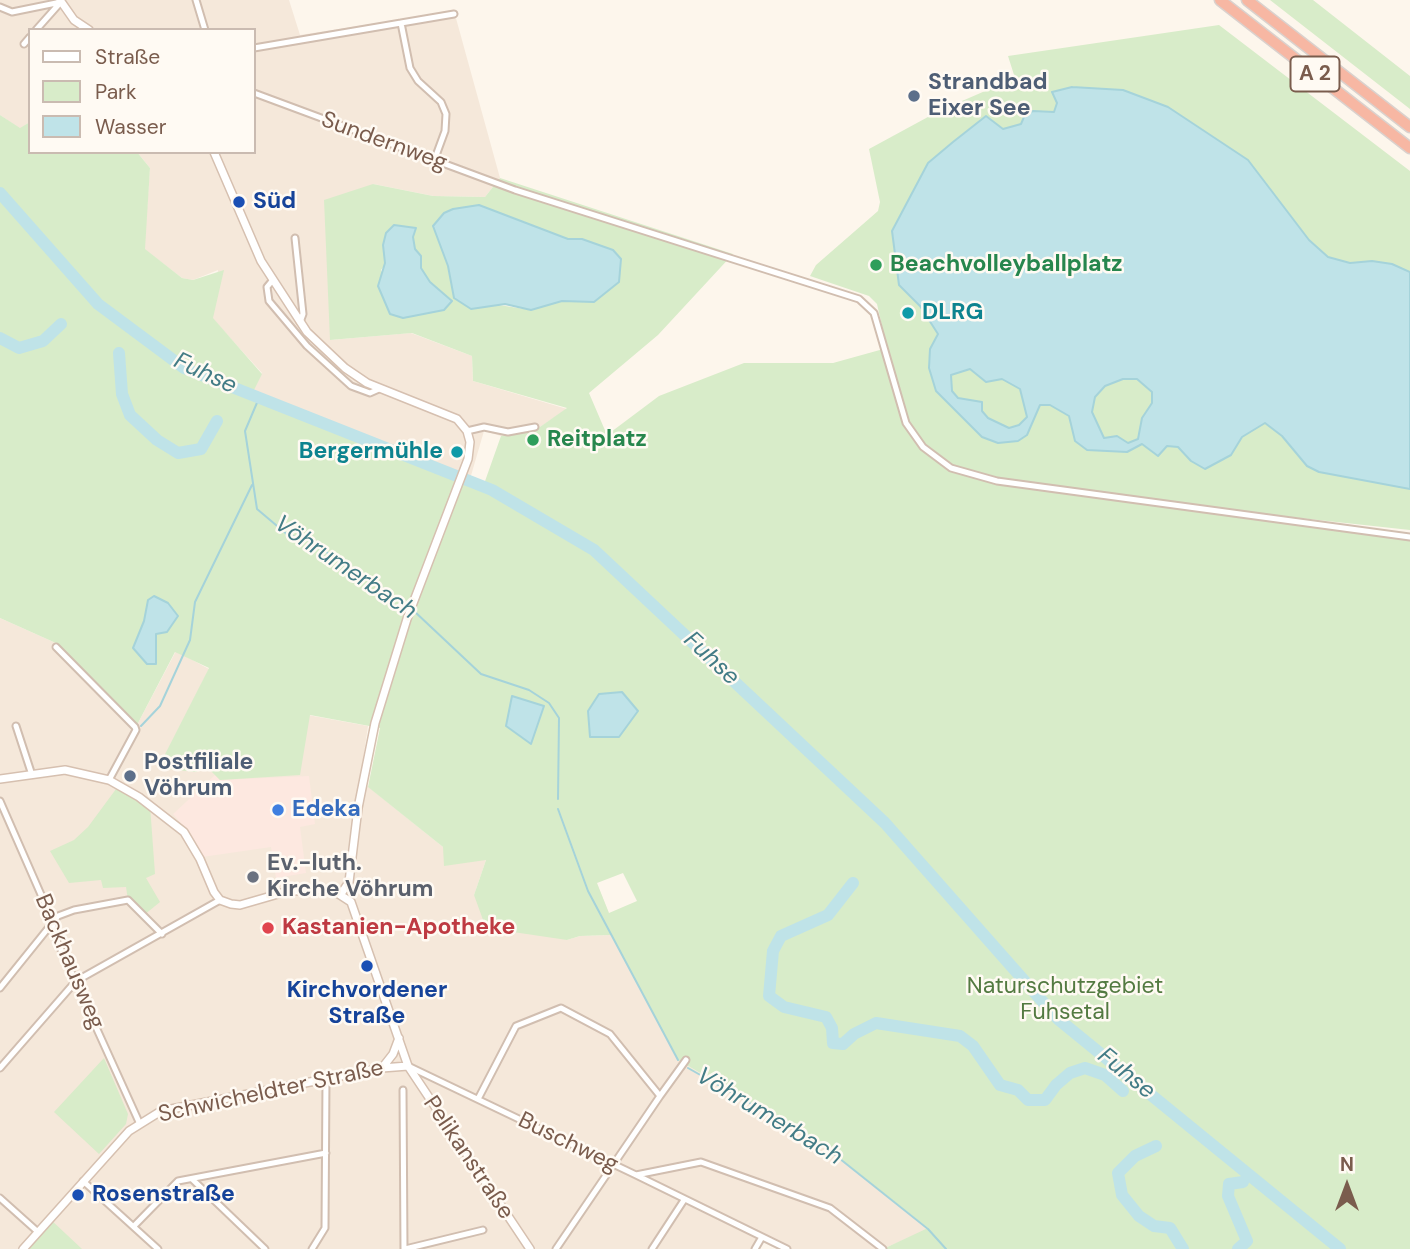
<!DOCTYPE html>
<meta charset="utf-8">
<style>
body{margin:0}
#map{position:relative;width:1410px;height:1249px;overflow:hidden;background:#fdf6ec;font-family:"DM Sans",sans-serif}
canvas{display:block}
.legend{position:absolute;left:28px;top:28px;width:228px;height:126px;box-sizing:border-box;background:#fffaf3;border:2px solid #cabbb1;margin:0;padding:9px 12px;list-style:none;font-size:21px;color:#7a5c4d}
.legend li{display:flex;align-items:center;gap:14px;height:35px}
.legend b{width:35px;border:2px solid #cabbb1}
.north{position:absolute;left:1312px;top:1151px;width:70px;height:70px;-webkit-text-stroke:5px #fffaf3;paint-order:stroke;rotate:0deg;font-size:19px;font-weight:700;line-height:28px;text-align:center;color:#7a5c4d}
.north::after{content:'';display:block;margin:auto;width:24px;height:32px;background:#7a5c4d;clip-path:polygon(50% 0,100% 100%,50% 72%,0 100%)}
</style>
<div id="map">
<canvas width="1410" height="1249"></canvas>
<ul class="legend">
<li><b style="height:9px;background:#fff"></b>Straße</li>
<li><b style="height:19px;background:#d8ecc9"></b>Park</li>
<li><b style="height:19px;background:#bfe3e8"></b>Wasser</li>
</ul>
<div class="north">N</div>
</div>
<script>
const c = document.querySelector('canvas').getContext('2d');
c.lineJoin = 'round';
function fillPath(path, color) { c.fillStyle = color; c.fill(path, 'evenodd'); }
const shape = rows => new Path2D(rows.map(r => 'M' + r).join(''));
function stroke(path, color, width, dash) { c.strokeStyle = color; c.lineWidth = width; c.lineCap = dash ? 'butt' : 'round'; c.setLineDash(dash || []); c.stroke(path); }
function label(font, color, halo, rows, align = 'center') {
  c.font = font + ' "DM Sans",sans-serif'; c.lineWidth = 5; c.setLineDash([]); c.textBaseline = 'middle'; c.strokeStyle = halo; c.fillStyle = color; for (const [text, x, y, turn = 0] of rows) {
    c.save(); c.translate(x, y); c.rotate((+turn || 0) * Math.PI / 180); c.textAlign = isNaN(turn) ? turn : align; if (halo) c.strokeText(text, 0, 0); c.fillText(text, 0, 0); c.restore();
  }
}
const residential = shape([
 [0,0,289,0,300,35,454,11,500,178,485,197,433,196,373,184,330,340,411,333,472,356,473,381,567,409,537,429,501,436,484,431,470,479,252,393,262,373,212,318,218,270,193,280,182,278,144,249,150,168,137,152,254,152,254,30,30,30,30,122,20,129,0,115],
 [0,618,58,644,137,725,176,651,209,669,159,768,205,765,308,715,368,726,360,780,443,847,486,860,474,895,567,940,580,936,611,935,678,1060,820,1143,928,1229,883,1249,787,1249,762,1238,755,1249,0,1249]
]);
const commercial = shape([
 [215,775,220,780,309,776,315,824,300,827,306,873,276,878,271,847,202,857,188,832,173,814]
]);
const green = shape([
 [1270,0,1313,0,1410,76,1410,109],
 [1219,25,1410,171,1410,530,1263,514,1410,539,1410,1249,883,1249,928,1228,820,1143,678,1060,611,935,580,936,567,940,486,928,474,895,486,860,444,866,443,847,368,787,380,728,310,715,300,775,220,780,205,765,196,772,158,768,209,668,175,652,137,725,58,644,0,618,0,115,20,128,30,122,30,152,137,152,150,168,145,249,182,278,193,280,224,270,213,318,262,374,250,398,509,501,596,554,599,552,595,549,512,497,484,484,501,436,537,429,567,408,473,381,472,356,412,333,330,340,324,200,373,184,433,196,485,197,500,178,733,254,658,335,589,393,607,435,659,396,744,363,833,363,887,348,877,304,869,296,810,276,816,265,878,211,880,202,869,149,939,111,1015,78,1008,56],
 [479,205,568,239,582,239,594,302,562,301,531,310,454,298,448,266,433,226],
 [416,228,413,237,415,249,421,256,421,267,430,282,452,301,444,310,403,318,381,270],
 [623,873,637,901,609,913,597,883],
 [119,785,150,805,155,874,146,878,160,902,144,915,128,900,126,887,103,888,101,880,69,883,50,851,74,840,88,827],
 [104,1058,128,1114,126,1124,99,1154,54,1112],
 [50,1219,82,1249,23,1249]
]);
const water = shape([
 [1072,87,1123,90,1168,107,1248,160,1309,240,1328,257,1350,263,1372,261,1392,264,1410,272,1410,489,1319,472,1307,466,1282,436,1265,423,1242,437,1231,455,1205,469,1191,461,1178,447,1167,446,1158,456,1142,444,1127,452,1087,450,1075,441,1069,416,1050,405,1040,405,1027,435,1018,441,998,443,982,437,936,391,929,368,930,349,938,334,920,306,899,285,892,231,928,163,953,142,986,116,1003,129,1021,124,1024,117,1033,111,1054,112,1057,103,1052,92,1072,87],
 [970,369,986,382,1002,379,1020,389,1027,417,1019,425,1009,428,988,418,982,411,982,402,958,398,952,391,951,375,970,369],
 [1123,379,1137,379,1152,392,1152,403,1142,418,1138,439,1128,443,1117,436,1104,438,1092,412,1095,397,1105,386,1123,379],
 [479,205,568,239,582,239,613,250,621,259,619,282,594,302,562,301,531,310,505,304,471,309,454,298,448,266,433,226,444,213,453,209,479,205],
 [394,225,416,228,413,237,415,249,421,256,421,268,430,282,452,301,444,310,403,318,390,314,378,286,385,263,383,245,386,233,394,225],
 [154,596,168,603,178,616,167,632,156,634,156,664,147,664,133,648,144,621,148,600,154,596],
 [622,692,638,711,619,737,590,737,588,711,599,694,622,692],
 [512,696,544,706,531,744,506,726,512,696]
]);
const stream = shape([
 [259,398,245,431,257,509,289,536,305,538,410,608],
 [414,611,481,674,529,690,549,703,559,718,558,799],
 [141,726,160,706,190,640,195,602,252,485],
 [558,809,588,891,678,1060],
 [688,1068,820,1143,928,1229,946,1249]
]);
const river = shape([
 [0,193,98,304,184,368,492,490,594,550,885,823,1058,1019,1340,1249],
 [0,338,19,348,43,341,61,324],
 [119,353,122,394,130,415,157,440,178,453,201,449,217,421],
 [853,883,828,915,781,936,773,951,769,996,784,1007,826,1017,832,1028,833,1043,843,1044,854,1034,876,1023,960,1036,973,1046,1000,1085,1018,1090,1028,1100,1045,1100,1056,1085,1070,1073,1085,1068,1105,1075,1123,1091],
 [1156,1146,1135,1156,1118,1173,1122,1195,1139,1216,1154,1226,1170,1228,1183,1249],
 [1238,1249,1247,1241,1228,1196,1229,1184,1243,1182]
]);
const street = shape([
 [196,0,205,30],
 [0,7,12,12,61,2],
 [401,23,410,68,418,81,441,102,446,114,445,131,434,161],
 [36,30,60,3],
 [24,44,30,37],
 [254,48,454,14],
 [254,93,515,190,859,299,874,313,906,423,923,447,951,468,997,481,1410,537],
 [295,238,303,314,300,322],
 [272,281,267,287,269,301,307,346,351,386,370,393,379,389],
 [467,431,484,427,508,432,535,427],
 [56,647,135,727,136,730,109,780],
 [16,726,31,772],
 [0,801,53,922,52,930,139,1122],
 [0,988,58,916,74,910,128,900,162,934],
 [408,1066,636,1175,701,1162,830,1208,883,1249],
 [0,1068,76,981,220,900],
 [403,1090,404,1249],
 [660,1096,686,1060],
 [478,1099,516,1026,561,1008,610,1034,660,1096,556,1249],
 [636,1175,787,1249],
 [192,1179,265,1249],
 [83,1181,158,1249],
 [0,1198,38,1232],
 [134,1226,178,1181,326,1153],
 [312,1249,325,1228,326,1079],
 [405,1249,483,1230],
 [652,1249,684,1200],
 [755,1249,762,1237]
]);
const secondary = shape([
 [60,0,74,20,89,30],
 [214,152,261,261,307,332,345,368,367,383,457,419,467,431,470,442,468,459,407,619,375,723,358,808,349,882,341,894],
 [0,779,65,770,109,780,139,797,184,832,200,859,214,892,220,900,231,904,240,905,285,892,314,889,334,891,351,902,408,1066,530,1249],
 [382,1068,393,1054,399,1038],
 [23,1249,129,1131,161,1111,382,1068,408,1066]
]);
const highway = shape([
 [1220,0,1410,148],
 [1247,0,1410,127]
]);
const markers = [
 [914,96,7,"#5c6f8a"],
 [239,202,7,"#1a4fb4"],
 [876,265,7,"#2e9e5b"],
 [908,313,7,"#0f9aa8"],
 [533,440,7,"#2e9e5b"],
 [457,452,7,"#0f9aa8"],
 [130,776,7,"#5c6f8a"],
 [278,810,7,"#3f7fe0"],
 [253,877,7,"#6b7280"],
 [268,928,7,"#e0444e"],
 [367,966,7,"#1a4fb4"],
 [78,1195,7,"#1a4fb4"]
];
const shields = [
 [1315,74,49]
];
const shieldNames = [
 ["A 2",1315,74]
];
const serviceNames = [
 ["Strandbad",928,83],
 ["Eixer See",928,109],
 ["Postfiliale",144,763],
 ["Vöhrum",144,789]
];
const streetNames = [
 ["Sundernweg",384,142,20],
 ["Backhausweg",69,962,67],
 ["Schwicheldter Straße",271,1092,-12],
 ["Buschweg",568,1143,26],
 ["Pelikanstraße",468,1158,56]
];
const transitNames = [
 ["Süd",253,202],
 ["Kirchvordener",367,991,"center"],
 ["Straße",367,1017,"center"],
 ["Rosenstraße",92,1195]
];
const leisureNames = [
 ["Beachvolleyballplatz",890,265],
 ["Reitplatz",547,440]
];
const cultureNames = [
 ["DLRG",922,313],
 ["Bergermühle",443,452,"right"]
];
const shopNames = [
 ["Edeka",292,810]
];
const worshipNames = [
 ["Ev.-luth.",267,864],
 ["Kirche Vöhrum",267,890]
];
const healthNames = [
 ["Kastanien-Apotheke",282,928]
];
const parkNames = [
 ["Naturschutzgebiet",1065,987],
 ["Fuhsetal",1065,1013]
];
const waterNames = [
 ["Fuhse",205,374,25],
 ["Vöhrumerbach",345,568,34],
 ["Fuhse",711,659,43],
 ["Fuhse",1126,1074,39],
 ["Vöhrumerbach",769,1117,31]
];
fillPath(residential, '#f5e8da');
fillPath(commercial, '#fde8e0');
fillPath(green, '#d8ecc9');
fillPath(water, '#bfe3e8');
stroke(water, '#a5d3da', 2);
stroke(stream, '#a5d3da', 2);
stroke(river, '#bfe3e8', 12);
stroke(street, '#d1beb0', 9);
stroke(secondary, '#d6c0b0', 10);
stroke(highway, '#dad1cd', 13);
stroke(street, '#fff', 5);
stroke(secondary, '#fff', 7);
stroke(highway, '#f7b7a3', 10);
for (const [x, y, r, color] of markers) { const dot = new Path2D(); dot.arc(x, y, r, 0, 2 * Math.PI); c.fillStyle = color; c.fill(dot); stroke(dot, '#fffaf3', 2.5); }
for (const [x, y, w] of shields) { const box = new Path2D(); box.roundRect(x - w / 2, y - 17.5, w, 35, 5); c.fillStyle = '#fffaf3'; c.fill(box); stroke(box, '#7a5c4d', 2); }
label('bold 21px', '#7a5c4d', null, shieldNames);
label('bold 23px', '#4e5e75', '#fffaf3', serviceNames, 'left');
label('23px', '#7a5c4d', '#fffaf3', streetNames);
label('bold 23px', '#164399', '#fffaf3', transitNames, 'left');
label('bold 23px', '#27864d', '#fffaf3', leisureNames, 'left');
label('bold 23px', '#0d838f', '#fffaf3', cultureNames, 'left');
label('bold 23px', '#366cbe', '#fffaf3', shopNames, 'left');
label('bold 23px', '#5b616d', '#fffaf3', worshipNames, 'left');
label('bold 23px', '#be3a42', '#fffaf3', healthNames, 'left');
label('23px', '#537a41', '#fffaf3', parkNames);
label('italic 24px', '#437c86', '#fffaf3', waterNames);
</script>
